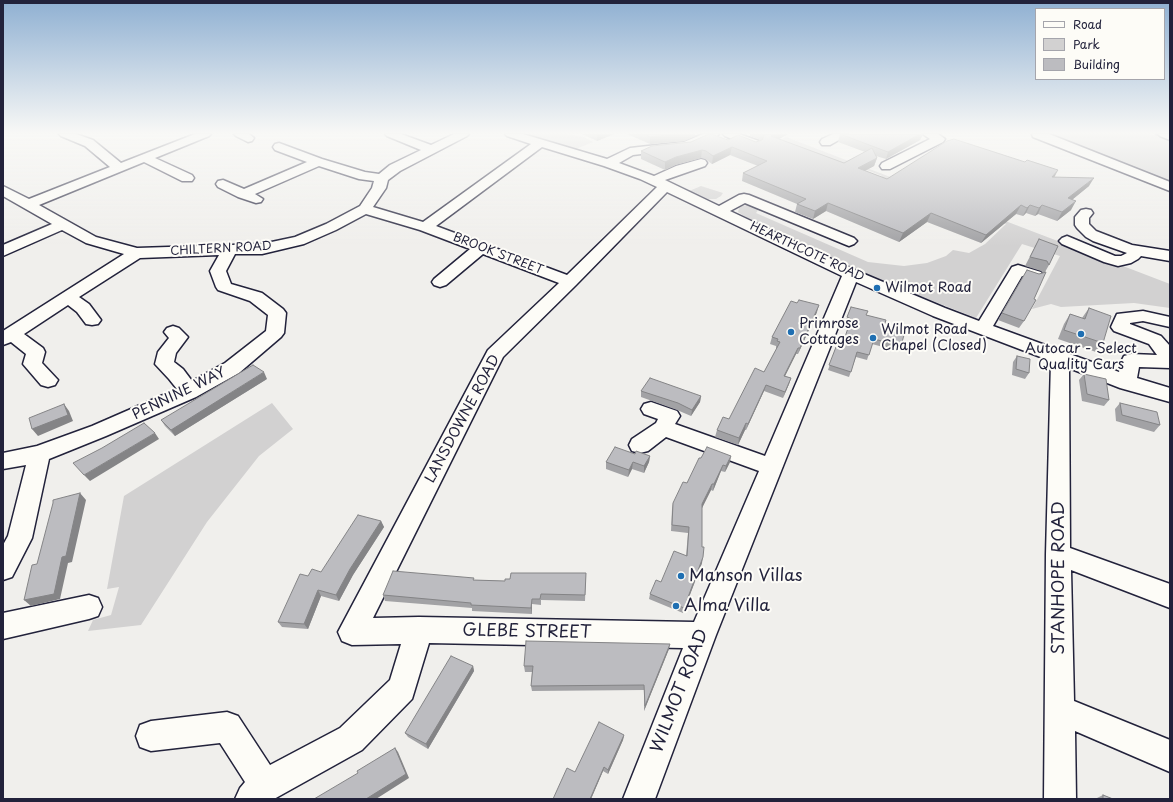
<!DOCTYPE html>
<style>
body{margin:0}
#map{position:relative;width:1173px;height:802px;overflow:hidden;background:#f0efec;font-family:"Playpen Sans",sans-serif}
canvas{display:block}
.frame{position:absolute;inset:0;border:4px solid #22223b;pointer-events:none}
.legend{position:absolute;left:1035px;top:8px;width:130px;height:72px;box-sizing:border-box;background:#fdfcf7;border:1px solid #a5a5ac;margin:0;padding:5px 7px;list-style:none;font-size:12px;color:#22223b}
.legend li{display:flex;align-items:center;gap:8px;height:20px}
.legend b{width:20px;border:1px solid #a5a5ac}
</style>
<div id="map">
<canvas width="1173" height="802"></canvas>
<div class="frame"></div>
<ul class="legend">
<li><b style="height:5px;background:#fdfcf7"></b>Road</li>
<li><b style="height:11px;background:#d2d1d1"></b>Park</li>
<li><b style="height:11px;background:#bcbcc0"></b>Building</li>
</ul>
</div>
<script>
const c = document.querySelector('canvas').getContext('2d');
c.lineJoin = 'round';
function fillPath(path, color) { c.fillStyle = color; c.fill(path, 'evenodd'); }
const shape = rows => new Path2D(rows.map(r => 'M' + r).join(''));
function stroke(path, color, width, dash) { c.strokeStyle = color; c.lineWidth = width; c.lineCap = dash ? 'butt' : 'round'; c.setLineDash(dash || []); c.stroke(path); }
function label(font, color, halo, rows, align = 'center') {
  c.font = font + ' "Playpen Sans",sans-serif'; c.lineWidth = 4; c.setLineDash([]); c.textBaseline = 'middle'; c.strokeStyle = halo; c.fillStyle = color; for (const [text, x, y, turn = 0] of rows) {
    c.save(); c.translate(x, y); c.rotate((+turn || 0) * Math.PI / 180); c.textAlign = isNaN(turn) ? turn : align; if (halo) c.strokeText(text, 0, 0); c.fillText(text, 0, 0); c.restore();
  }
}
const green = shape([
 [523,134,566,134,584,137,593,142,576,149],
 [1048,134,1150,134,1170,140,1170,182],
 [786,137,1170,284,1170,308,1134,303,1061,307,1051,304,1032,309,1060,256,1022,244,976,318,877,279,744,216,738,212,739,208,742,206,750,204,759,209,756,213,868,262,904,266,927,263,946,256,953,250,969,253,985,244,1006,224,878,179,882,176,864,169,771,145],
 [701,186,723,193,721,196,716,199,708,199,689,191],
 [272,403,293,429,259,456,207,522,141,625,88,631,93,620,111,615,119,587,107,589,124,496]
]);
const stream = shape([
 [1156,134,1170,138]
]);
const minor = shape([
 [59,134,76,134,93,140,121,163,195,134,211,134,209,136,155,158,192,175,194,178,192,181,182,181,144,162,39,205,96,237,137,248,262,244,295,237,326,224,360,206,372,188,374,181,359,179,319,166,255,194,263,199,261,202,256,203,238,197,218,187,216,184,218,181,223,180,244,189,307,162,275,150,273,147,275,144,279,143,322,159,365,172,379,174,390,165,421,150,387,136,385,134,401,134,431,145,454,134,469,134,467,136,400,171,388,180,386,188,373,207,423,222,531,144,507,136,505,134,523,134,607,159,630,148,684,142,703,134,719,134,717,136,690,148,633,155,619,163,654,176,676,166,701,159,705,160,707,163,705,166,665,180,719,206,739,195,744,194,749,195,854,238,857,241,854,244,849,246,844,244,745,203,730,211,857,271,945,308,979,321,1012,267,1018,265,1041,272,1043,275,1041,278,1035,280,1022,276,993,326,1119,372,1122,360,1124,356,1131,354,1157,355,1149,344,1114,331,1111,327,1117,314,1143,311,1170,317,1170,327,1143,321,1130,323,1130,324,1161,336,1170,346,1170,368,1139,367,1137,378,1170,388,1170,402,1120,388,1069,368,1070,548,1170,584,1170,608,1071,570,1074,701,1170,740,1170,772,1075,731,1076,799,1044,799,1046,554,1051,361,933,316,856,282,716,635,655,799,623,799,683,648,429,643,412,699,362,750,274,799,235,799,240,788,245,782,220,743,151,751,140,747,136,736,140,725,151,721,227,712,238,716,270,765,340,728,390,680,401,644,352,645,342,641,338,632,488,350,559,283,483,254,446,285,440,287,434,285,432,282,434,279,470,249,420,230,366,214,336,230,304,244,262,254,235,254,226,271,231,284,262,293,283,309,286,313,284,333,281,337,239,373,196,397,106,436,49,459,32,538,12,577,3,580,3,545,8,536,26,465,3,469,3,453,37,446,92,426,177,389,169,379,155,364,158,352,169,338,164,332,167,328,173,326,179,328,188,337,176,353,174,362,183,369,192,381,225,363,266,331,268,315,250,301,218,290,216,287,210,271,219,255,140,258,79,297,89,304,101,320,98,324,92,325,86,324,77,312,68,305,24,334,43,348,45,352,42,363,58,380,55,385,48,387,41,385,23,364,26,354,11,342,3,345,3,331,124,254,86,243,62,230,3,256,3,245,52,224,3,196,3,186,29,199,110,167,85,146,61,136,59,134],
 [542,147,604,166,640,179,657,187,567,275,436,226,542,147],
 [667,192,842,276,765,456,675,424,680,416,677,411,651,402,644,404,641,409,644,414,658,419,656,423,632,439,629,445,632,451,640,453,648,451,666,437,759,471,694,622,419,617,373,618,503,357,576,285,667,192],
 [234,134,249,134,254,138,252,141,248,142,236,136,234,134],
 [723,134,739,134,759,141,761,144,759,147,755,148,751,147,725,136,723,134],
 [833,134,848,134,846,136,830,145,822,145,820,142,822,139,833,134],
 [923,134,938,134,945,139,943,142,890,169,882,169,880,166,882,163,930,139,923,134],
 [1158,134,1170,134,1170,140,1160,136,1158,134],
 [1086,209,1091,210,1093,213,1089,218,1089,224,1096,231,1132,245,1170,251,1170,261,1141,256,1138,259,1131,263,1118,266,1104,262,1062,244,1059,241,1062,238,1067,236,1115,256,1121,256,1127,253,1093,241,1086,237,1077,228,1075,225,1075,217,1081,210,1086,209],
 [89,595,98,598,102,607,98,616,89,619,3,639,3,613,89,595]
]);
const major = shape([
 [1032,134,1049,134,1170,182,1170,191,1033,137,1032,134]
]);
const wall = shape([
 [582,134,614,134,597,141],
 [627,134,695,134,695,136,684,141,650,144],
 [750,134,788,134,779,139,844,163,865,152,838,142,840,134,922,135,922,136,920,140,886,159,876,156,877,158,874,166,865,171,887,179,1055,177,1089,186,1072,200,1071,210,1057,221,1038,214,1035,216,1026,213,1023,216,1016,214,981,243,927,222,899,242,826,211,813,219,795,212,797,204,742,181,743,173,758,166,730,155,712,164,705,159,701,158,675,165,665,170,641,159,641,151,728,140,756,142,760,140,750,136],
 [1039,239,1049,265,1045,272,1024,321,1019,328,998,320,1027,270,1039,274,1043,273,1041,271,1025,266],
 [851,307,866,315,883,329,901,346,898,351,872,344,867,360,856,357,849,377,828,370,836,347,841,349,850,324,845,322],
 [1089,308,1103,343,1096,352,1058,339,1064,324,1070,314,1082,318],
 [817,312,798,354,796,354,785,376,791,378,789,384,783,398,764,391,746,430,745,430,738,445,715,437,717,430,729,419,764,372,777,348,776,348,776,346,770,344,772,337],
 [1017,356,1029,373,1025,379,1012,375,1013,362],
 [1084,374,1109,400,1104,406,1082,401,1079,380],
 [267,379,175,436,165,426,161,420],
 [641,391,701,396,700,402,691,416,677,410,641,397],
 [1120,403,1160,425,1154,432,1116,421,1115,409],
 [635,454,650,456,649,462,644,473,632,469,628,477,606,469,606,462],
 [701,458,730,462,725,472,721,471,713,491,711,490,702,508,702,563,683,613,649,599,650,594,686,556,688,533,671,531,672,509,673,503,687,483],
 [381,521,384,527,353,575,339,601,321,596,308,629,282,627,278,622,308,576,321,572],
 [586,573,585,601,541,600,541,605,532,604,532,614,472,611,472,608,385,601,383,595,474,580,505,581,510,579],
 [669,649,644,711,644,690,532,691,531,686,532,672,525,672,524,666],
 [473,666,474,671,428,749,408,737,405,733],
 [624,735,623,740,608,774,603,771,591,799,553,799,575,772],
 [1103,795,1113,799,1095,799]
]);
const shadedWall = shape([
 [597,134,614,134,597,141],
 [675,134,695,134,695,136,684,141,650,144,650,137],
 [776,134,788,134,770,144,771,136],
 [918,134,923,134,920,140,886,159,888,152],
 [732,147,730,155,712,164,713,156],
 [702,150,701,158,675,165,665,170,665,162,676,157],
 [877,158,874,166,855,176,858,168],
 [1058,170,1054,178,1052,177],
 [1094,178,1089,186,1063,207,1068,198],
 [1076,201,1071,210,1057,221,1062,212],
 [828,203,826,211,813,219,815,211],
 [1021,205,1016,214,981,243,986,235],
 [1030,205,1026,213,1023,216,1027,208],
 [1042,205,1038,214,1035,216,1039,208],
 [931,213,927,222,899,242,903,233],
 [819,305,817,312,798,354,800,348],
 [798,348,796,354,782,382,784,376],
 [264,372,267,379,175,436,171,430],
 [791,378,789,384,783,398,785,392],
 [766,385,764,391,746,430,748,424],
 [701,396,700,402,691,416,692,410],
 [64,404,69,411,73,421,38,436,32,429],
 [746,423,745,430,738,445,739,438],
 [155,433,159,439,90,481,84,475],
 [650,456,649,462,644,473,644,466],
 [731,456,730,462,725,472,726,466],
 [633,462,632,469,628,477,629,470],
 [723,465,721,471,713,491,714,484],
 [712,484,711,490,701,510,702,504],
 [80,493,86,500,72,562,68,563,60,599,31,606,24,600],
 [381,521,384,527,353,575,339,601,336,595,350,569],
 [703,557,702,563,683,613,684,608],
 [318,590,321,596,308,629,304,624],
 [532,599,532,614,531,608],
 [670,644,669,649,644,711,645,706],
 [473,666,474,671,428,749,426,744],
 [624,735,623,740,608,774,608,770],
 [395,748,398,752,409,778,376,799,366,799],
 [604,767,603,771,591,799,590,799]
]);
const building = shape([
 [644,134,675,134,650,137,644,134],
 [709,134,711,134,728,140,738,135,756,142,762,140,764,135,763,134,776,134,771,136,844,163,872,148,877,158,858,168,887,179,947,141,954,139,1025,162,1027,160,1058,170,1052,177,1094,178,1068,198,1076,201,1062,212,1042,205,1039,208,1030,205,1027,208,1021,205,986,235,931,213,903,233,828,203,815,211,797,204,806,199,743,173,767,161,732,147,713,156,706,151,702,150,676,157,665,162,641,151,652,146,691,142,709,134],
 [840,134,920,134,888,152,840,134],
 [1039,239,1058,246,1049,265,1047,261,1030,257,1039,239],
 [1027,270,1039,274,1046,272,1034,299,1036,300,1024,321,1002,313,1027,270],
 [799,300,819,305,800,348,798,348,784,376,791,378,785,392,766,385,748,424,746,423,739,438,717,430,723,417,729,419,755,368,764,372,780,342,777,341,778,339,772,337,791,301,797,303,799,300],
 [851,307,868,311,866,315,886,320,883,329,904,335,901,346,874,339,869,355,857,352,851,372,829,365,836,347,841,349,851,319,847,317,851,307],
 [1089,308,1111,316,1103,343,1064,330,1070,314,1085,319,1089,308],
 [1017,356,1030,359,1029,373,1016,369,1017,356],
 [253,365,264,372,171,430,161,420,253,365],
 [1084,374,1106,379,1109,400,1087,394,1084,374],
 [650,378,701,396,692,410,678,403,641,391,650,378],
 [1120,403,1157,412,1160,425,1122,415,1120,403],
 [64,404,68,415,32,429,29,418,64,404],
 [144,423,155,433,84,475,73,463,102,448,144,423],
 [615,447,635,454,636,451,650,456,644,466,633,462,629,470,606,462,615,447],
 [707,447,731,456,726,466,723,465,714,484,712,484,702,504,702,547,704,547,703,557,684,608,650,594,656,580,661,582,674,551,687,556,689,527,672,525,673,503,683,482,687,483,699,458,701,458,707,447],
 [80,493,66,556,62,557,54,594,24,600,32,565,37,564,53,503,53,500,80,493],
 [358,515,381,521,350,569,336,595,318,590,304,624,278,622,300,574,308,576,312,569,321,572,358,515],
 [393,571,474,578,473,580,505,581,505,579,510,579,511,573,586,573,585,595,541,594,540,599,532,599,531,608,471,605,471,603,383,595,393,571],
 [526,641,670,644,645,706,644,685,531,686,533,666,524,666,526,641],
 [451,656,473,666,426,744,405,733,451,656],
 [599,722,624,735,608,770,604,767,590,799,553,799,567,768,575,772,599,722],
 [395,748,406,774,366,799,314,799,358,773,357,771,395,748],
 [1103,795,1113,799,1103,799,1103,795]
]);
const markers = [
 [877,288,4,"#1f6fb2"],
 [791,332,4,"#1f6fb2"],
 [1081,334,4,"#1f6fb2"],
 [873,338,4,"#1f6fb2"],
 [681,576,4,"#1f6fb2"],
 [676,606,4,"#1f6fb2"]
];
const farStreetnames = [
 ["CHILTERN ROAD",221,249,-3],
 ["HEARTHCOTE ROAD",807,252,25],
 ["BROOK STREET",498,254,21]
];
const poiNames = [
 ["Wilmot Road",885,288],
 ["Primrose",799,324],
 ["Cottages",799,340],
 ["Wilmot Road",881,330],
 ["Chapel (Closed)",881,346],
 ["Autocar - Select",1081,349,"center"],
 ["Quality Cars",1081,365,"center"]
];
const streetNames = [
 ["PENNINE WAY",179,394,-26],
 ["LANSDOWNE ROAD",463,419,-62]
];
const nearPoinames = [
 ["Manson Villas",689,576],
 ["Alma Villa",684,606]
];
const nearStreetnames = [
 ["STANHOPE ROAD",1059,578,-90],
 ["GLEBE STREET",527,632,1],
 ["WILMOT ROAD",680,691,-69]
];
fillPath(green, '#d2d1d1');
stroke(stream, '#737381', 3);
stroke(minor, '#22223b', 3);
stroke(major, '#22223b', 3);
fillPath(minor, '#fdfcf7');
fillPath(major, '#fdfcf7');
fillPath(wall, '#a2a2a5');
fillPath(shadedWall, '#848486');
fillPath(building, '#bcbcc0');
stroke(building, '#848486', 1);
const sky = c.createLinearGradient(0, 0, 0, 246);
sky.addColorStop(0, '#8fb0d2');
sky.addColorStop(0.54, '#f8f8f6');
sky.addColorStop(1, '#f8f8f600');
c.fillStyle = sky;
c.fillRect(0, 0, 1173, 246);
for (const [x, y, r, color] of markers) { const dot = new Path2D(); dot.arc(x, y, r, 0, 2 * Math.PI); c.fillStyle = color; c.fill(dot); stroke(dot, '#fdfcf7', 1.5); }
label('12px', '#22223b', '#fdfcf7', farStreetnames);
label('14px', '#22223b', '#fdfcf7', poiNames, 'left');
label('14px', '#22223b', '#fdfcf7', streetNames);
label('17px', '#22223b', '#fdfcf7', nearPoinames, 'left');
label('17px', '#22223b', '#fdfcf7', nearStreetnames);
</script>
